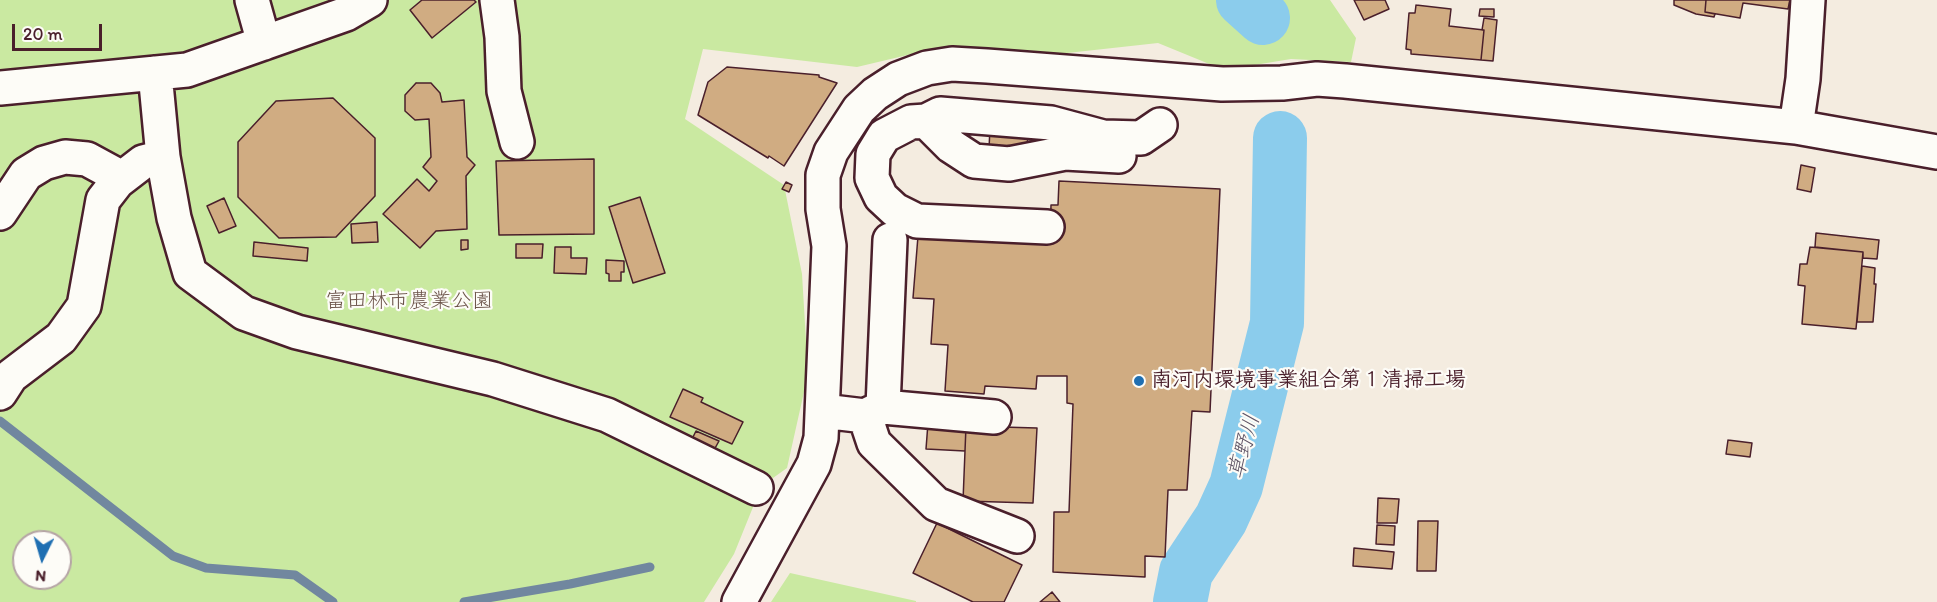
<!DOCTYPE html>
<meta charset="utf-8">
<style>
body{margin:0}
#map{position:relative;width:1937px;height:602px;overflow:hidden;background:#f4ece0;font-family:Itim,sans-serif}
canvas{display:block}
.north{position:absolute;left:12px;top:530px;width:60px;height:60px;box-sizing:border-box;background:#fdfcf7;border:2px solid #b5a4a5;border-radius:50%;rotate:185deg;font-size:16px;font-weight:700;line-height:24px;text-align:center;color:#4a1f2b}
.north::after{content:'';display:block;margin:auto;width:21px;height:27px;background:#1f6fb2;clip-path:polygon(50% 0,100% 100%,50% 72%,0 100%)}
.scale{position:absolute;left:12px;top:24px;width:90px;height:27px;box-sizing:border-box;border:3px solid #4a1f2b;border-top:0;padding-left:8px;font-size:18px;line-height:21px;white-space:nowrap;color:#4a1f2b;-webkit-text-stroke:4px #fdfcf7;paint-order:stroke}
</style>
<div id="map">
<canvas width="1937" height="602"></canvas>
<div class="north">N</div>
<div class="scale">20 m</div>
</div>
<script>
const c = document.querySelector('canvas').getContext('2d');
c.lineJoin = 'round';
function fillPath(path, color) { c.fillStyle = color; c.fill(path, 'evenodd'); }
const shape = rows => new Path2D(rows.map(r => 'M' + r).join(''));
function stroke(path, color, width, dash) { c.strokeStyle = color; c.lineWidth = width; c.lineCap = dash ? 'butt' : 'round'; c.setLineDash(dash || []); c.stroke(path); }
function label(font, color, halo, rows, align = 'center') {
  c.font = font + ' Itim,"Klee One",sans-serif'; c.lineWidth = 4.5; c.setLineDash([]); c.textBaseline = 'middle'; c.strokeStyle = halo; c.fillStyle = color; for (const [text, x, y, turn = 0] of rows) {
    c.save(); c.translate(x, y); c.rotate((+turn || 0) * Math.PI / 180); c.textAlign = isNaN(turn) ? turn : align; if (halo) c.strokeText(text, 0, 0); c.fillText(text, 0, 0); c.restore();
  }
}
const green = shape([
 [0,0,1330,0,1356,38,1351,62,1291,59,1224,70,1158,43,1040,56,937,48,857,67,703,49,685,119,784,185,802,274,808,374,787,468,773,478,766,475,734,554,704,602,0,602],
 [24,542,60,542,60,578,24,578],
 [790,573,916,601,916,602,771,602]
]);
const stream = shape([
 [0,421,173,556,206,568,295,575,333,602],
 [464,602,570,584,650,567]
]);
const river = shape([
 [1243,0,1263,18],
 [1180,602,1186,572,1221,519,1236,486,1277,323,1280,138]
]);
const building = shape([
 [422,0,474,0,476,2,432,38,410,10,422,0],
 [1354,0,1385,0,1389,9,1364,20,1354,0],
 [1674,0,1706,0,1705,12,1715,14,1714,17,1696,14,1674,5,1674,0],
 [1706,0,1790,0,1788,9,1743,3,1740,18,1705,12,1706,0],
 [1416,5,1451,9,1449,26,1484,30,1481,60,1411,54,1411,50,1406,49,1409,13,1415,13,1416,5],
 [1480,9,1494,9,1494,17,1479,16,1480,9],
 [1484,18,1497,20,1493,61,1481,60,1484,30,1482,30,1484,18],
 [727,67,819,75,819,77,837,83,784,166,769,156,768,158,698,115,708,82,727,67],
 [416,83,431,83,440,93,442,102,464,100,467,157,475,165,466,176,467,229,436,231,420,248,383,214,417,179,429,191,437,181,423,167,431,157,429,119,415,120,405,111,405,95,416,83],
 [333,98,375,138,375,196,336,237,279,238,238,197,238,142,276,101,333,98],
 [990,127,1028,130,1026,174,988,172,990,127],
 [594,159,594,234,499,235,496,161,594,159],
 [1801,165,1815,168,1811,192,1797,189,1801,165],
 [1059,181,1220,189,1210,412,1192,411,1187,490,1168,490,1165,557,1145,556,1145,577,1053,572,1054,512,1069,512,1073,404,1067,403,1067,376,1037,376,1036,389,985,386,984,394,945,391,948,345,931,344,934,299,913,298,918,236,1050,240,1051,205,1058,205,1059,181],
 [786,182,792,185,789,192,782,189,786,182],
 [640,197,665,273,633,283,609,207,640,197],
 [224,198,236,226,219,233,207,206,224,198],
 [377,222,378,242,352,243,351,224,377,222],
 [1816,233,1879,240,1877,259,1863,258,1863,252,1815,247,1816,233],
 [461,240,468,240,468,249,461,250,461,240],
 [254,242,308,248,307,261,253,256,254,242],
 [516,244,543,244,542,258,516,258,516,244],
 [555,247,571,247,571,258,587,258,586,274,554,273,555,247],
 [1810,247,1863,252,1856,329,1802,324,1805,286,1798,285,1800,264,1807,264,1810,247],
 [606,260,624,261,624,272,621,272,621,281,609,281,609,274,606,273,606,260],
 [1862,266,1875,268,1874,284,1876,284,1873,322,1857,322,1862,266],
 [683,389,703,398,701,402,743,422,732,444,670,417,683,389],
 [928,423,966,426,965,451,926,449,928,423],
 [966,426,1037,428,1033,503,963,501,966,426],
 [696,431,719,441,714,450,692,439,696,431],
 [1728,440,1752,443,1750,457,1726,454,1728,440],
 [1378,498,1399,499,1397,523,1377,523,1378,498],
 [1418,521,1438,521,1436,571,1417,571,1418,521],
 [937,523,1022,565,1004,602,973,602,913,573,937,523],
 [1377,525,1395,526,1394,545,1376,544,1377,525],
 [1354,548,1394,552,1392,569,1353,566,1354,548],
 [1052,592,1060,602,1040,602,1052,592]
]);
const minor = shape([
 [252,0,264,43],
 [497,0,502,37,504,91,517,142],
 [155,73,163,157,174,218,190,273,244,313,297,332,493,379,607,415,756,488],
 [0,88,187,70,346,14,370,0],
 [926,121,951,146,974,161,1009,164,1065,153,1119,156],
 [1796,127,1803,79,1808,0],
 [0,213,26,174,44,163,65,157,87,159,122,178],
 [1047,227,917,221,895,210,881,197,872,178,873,154,884,136,911,122,926,121,940,114,1051,123,1103,137,1141,138,1160,125],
 [0,393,11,376,61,338,84,306,103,200,117,182,143,162,163,157],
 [883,407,890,240],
 [823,411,865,416,874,443,936,504,1017,536],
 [865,416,883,407,994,417],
 [739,602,814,464,821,438,829,246,823,209,823,175,831,152,859,109,875,94,898,79,927,68,952,64,987,66,1222,84,1282,83,1317,79,1345,81,1796,127,1937,152]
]);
const markers = [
 [1139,381,6,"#1f6fb2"]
];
const parkNames = [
 ["富田林市農業公園",409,302]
];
const poiNames = [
 ["南河内環境事業組合第１清掃工場",1151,381]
];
const waterNames = [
 ["草野川",1245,447,-75]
];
fillPath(green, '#cae9a1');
stroke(stream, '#71879f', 9);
stroke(river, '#8bccec', 54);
fillPath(building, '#d0ac82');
stroke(building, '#4a1f2b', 1.5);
stroke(minor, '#4a1f2b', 38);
stroke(minor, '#fdfcf7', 33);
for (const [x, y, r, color] of markers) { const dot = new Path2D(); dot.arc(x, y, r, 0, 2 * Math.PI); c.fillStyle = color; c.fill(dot); stroke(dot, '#fdfcf7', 2); }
label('21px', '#6a5248', '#fdfcf7', parkNames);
label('bold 21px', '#4a1f2b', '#fdfcf7', poiNames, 'left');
label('italic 22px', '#5e5365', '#fdfcf7', waterNames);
</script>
